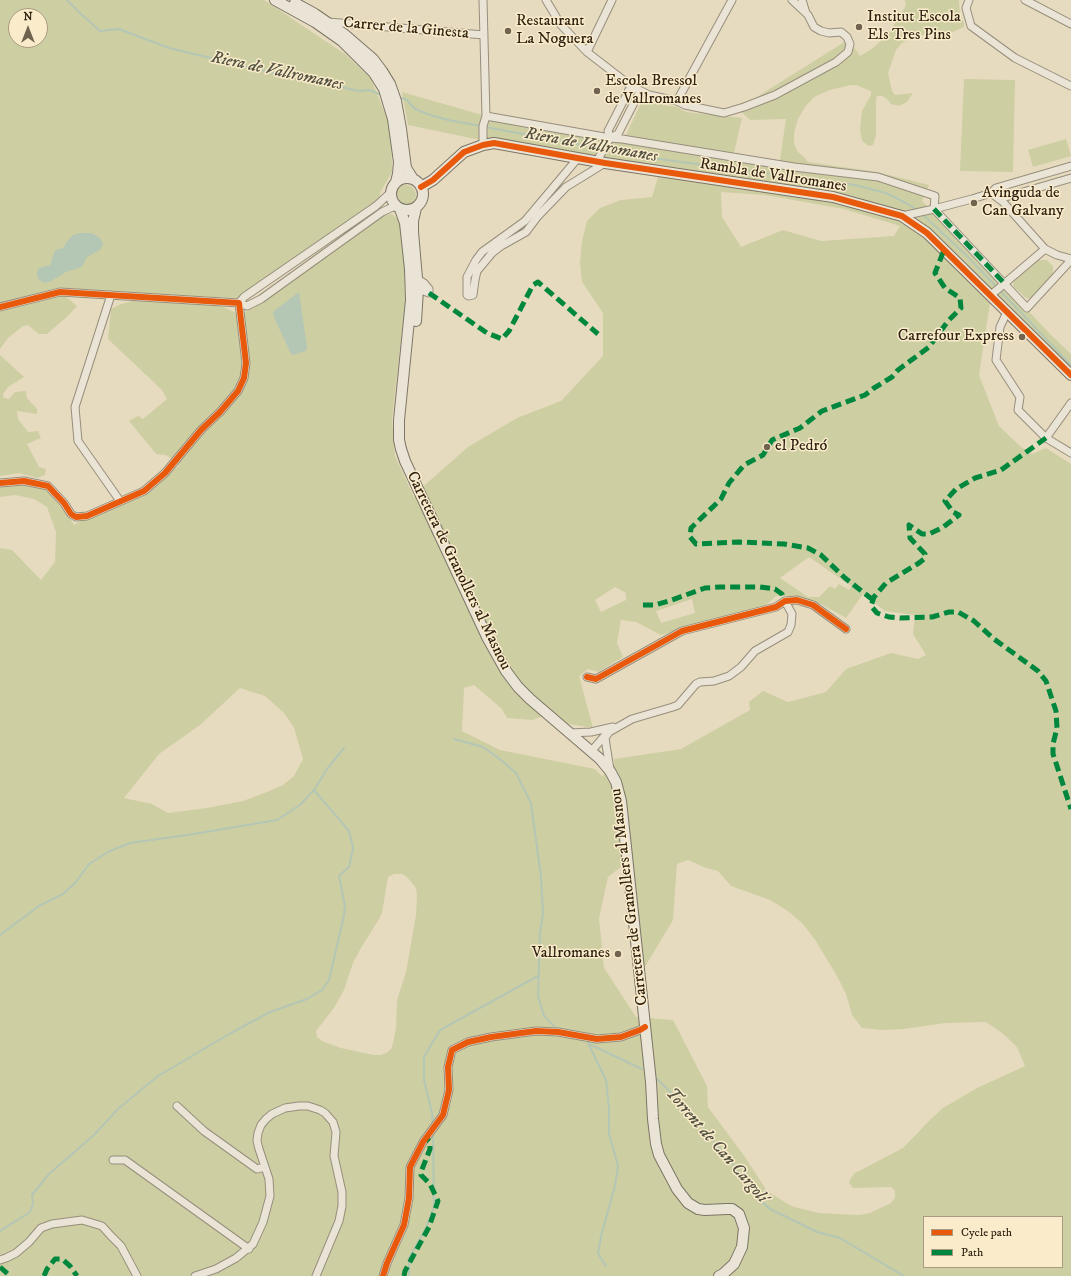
<!DOCTYPE html>
<meta charset="utf-8">
<style>
body{margin:0}
#map{position:relative;width:1071px;height:1276px;overflow:hidden;background:#e7dbbf;font-family:"IM FELL DW Pica",serif}
canvas{display:block}
.legend{position:absolute;left:923px;top:1216px;width:140px;height:52px;box-sizing:border-box;background:#faeccb;border:1px solid #a99b81;margin:0;padding:5px 7px;list-style:none;font-size:12px;color:#302212}
.legend li{display:flex;align-items:center;gap:8px;height:20px}
.legend b{width:20px;border:1px solid #a99b81}
.north{position:absolute;left:8px;top:8px;width:40px;height:40px;box-sizing:border-box;background:#faeccb;border:1px solid #a99b81;border-radius:50%;rotate:0deg;font-size:11px;font-weight:700;line-height:16px;text-align:center;color:#302212}
.north::after{content:'';display:block;margin:auto;width:14px;height:18px;background:#70634f;clip-path:polygon(50% 0,100% 100%,50% 72%,0 100%)}
</style>
<div id="map">
<canvas width="1071" height="1276"></canvas>
<ul class="legend">
<li><b style="height:5px;background:#e8590c"></b>Cycle path</li>
<li><b style="height:5px;background:#00873e"></b>Path</li>
</ul>
<div class="north">N</div>
</div>
<script>
const c = document.querySelector('canvas').getContext('2d');
c.lineJoin = 'round';
function fillPath(path, color) { c.fillStyle = color; c.fill(path, 'evenodd'); }
const shape = rows => new Path2D(rows.map(r => 'M' + r).join(''));
function stroke(path, color, width, dash) { c.strokeStyle = color; c.lineWidth = width; c.lineCap = dash ? 'butt' : 'round'; c.setLineDash(dash || []); c.stroke(path); }
function label(font, color, halo, rows, align = 'center') {
  c.font = font + ' "IM FELL DW Pica",serif'; c.lineWidth = 3; c.setLineDash([]); c.textBaseline = 'middle'; c.strokeStyle = halo; c.fillStyle = color; for (const [text, x, y, turn = 0] of rows) {
    c.save(); c.translate(x, y); c.rotate((+turn || 0) * Math.PI / 180); c.textAlign = isNaN(turn) ? turn : align; if (halo) c.strokeText(text, 0, 0); c.fillText(text, 0, 0); c.restore();
  }
}
const green = shape([
 [0,0,264,0,345,54,371,79,391,128,392,172,380,193,380,200,244,295,236,298,143,294,112,299,65,296,77,306,68,316,47,334,39,334,28,325,23,326,8,338,0,349],
 [16,16,40,16,40,40,16,40],
 [905,0,959,0,960,15,964,23,964,27,948,34,917,35,902,43,896,50,888,73,892,91,895,95,913,93,907,102,899,106,891,104,886,98,882,96,877,96,876,100,876,136,873,145,869,146,862,141,860,129,862,111,871,95,871,91,856,85,851,85,830,90,814,97,805,107,798,119,794,133,794,142,797,151,805,158,808,162,877,172,929,185,922,201,990,270,1050,334,1071,354,1071,379,999,307,990,303,979,375,999,426,1020,446,1032,454,1046,448,1071,464,1071,1276,0,1276,0,548,12,550,41,580,55,562,56,532,47,507,34,499,15,495,0,497,0,487,22,484,45,488,60,502,74,525,179,466,176,462,166,455,156,454,129,421,138,416,143,419,167,399,162,390,108,339,111,309,121,304,137,300,213,304,223,307,236,313,245,312,255,307,377,218,382,215,392,214,399,220,404,251,405,304,392,419,395,456,414,497,426,484,468,447,517,418,561,401,603,356,603,313,582,282,580,263,582,241,587,221,600,208,621,200,652,197,658,177,408,125,402,92,479,114,602,140,779,166,786,119,750,120,736,107,744,105,846,41,853,46,860,56,873,48,889,33,906,5],
 [721,192,765,195,844,209,900,226,894,236,821,241,783,230,741,247,722,217],
 [809,557,851,586,849,590,839,584,835,589,830,586,819,597,808,597,780,578],
 [615,587,626,593,626,600,601,612,595,600],
 [863,594,885,611,915,615,913,634,926,655,918,659,891,653,846,669,826,692,788,702,763,691,749,702,750,710,681,749,614,759,614,767,602,776,595,769,500,750,462,731,464,688,474,685,502,709,507,718,533,720,552,712,569,724,593,728,579,676,588,669,598,672,623,657,617,643,621,620,636,622,661,635,766,605,776,596,792,596,821,604,846,618],
 [692,599,695,613,661,623,656,611],
 [240,688,265,696,284,713,294,728,303,759,294,776,283,785,267,792,243,801,207,808,168,813,152,804,124,798,159,754,200,725],
 [631,859,643,970,673,920,677,864,688,860,706,868,718,871,731,886,770,900,788,911,803,924,816,941,837,976,846,994,852,1015,862,1028,883,1030,904,1029,945,1023,986,1022,1002,1033,1017,1047,1025,1066,977,1088,943,1108,930,1120,903,1148,861,1170,855,1173,851,1178,849,1183,853,1188,891,1187,895,1191,895,1198,891,1203,870,1213,859,1215,819,1213,794,1207,788,1204,767,1191,745,1157,708,1107,707,1086,673,1020,636,1017,604,968,599,918,608,877],
 [394,874,402,874,407,877,416,888,417,895,416,915,406,972,397,1000,396,1028,393,1043,391,1049,386,1053,380,1055,374,1055,341,1048,322,1041,317,1037,316,1031,334,1008,344,990,353,963,361,948,379,919,382,913,388,877],
 [924,1217,1062,1217,1062,1267,924,1267],
 [964,79,1015,80,1013,172,960,171],
 [646,102,677,107,686,112,742,118,734,153,625,137,641,103],
 [1066,139,1071,156,1033,167,1028,150],
 '396 195a10 10 0 1 1 20 0a10 10 0 1 1-20 0Z',
 [1037,260,1047,260,1053,266,1053,275,1032,298,1026,298,1013,286,1014,280],
 [0,355,24,377,8,387,3,394,4,398,9,399,15,392,26,391,27,398,37,409,37,414,17,411,18,419,28,432,38,431,41,438,27,444,39,467,46,469,45,475,37,478,19,473,0,476]
]);
const water = shape([
 [80,233,92,233,100,238,103,245,100,250,87,257,82,267,66,272,51,281,45,283,40,281,37,276,37,271,39,268,50,265,55,250,63,248,69,239,73,235],
 [299,292,307,347,306,351,293,355,291,354,273,315,274,311]
]);
const stream = shape([
 [67,0,81,14,100,31,119,29,169,48,240,65,274,73,312,78,349,89,360,91,369,90,382,95],
 [398,97,407,100,415,109,430,115,448,120,481,126],
 [485,127,659,159,855,185,886,193,906,203,917,210],
 [922,214,966,255,1071,365],
 [454,739,483,747,501,760,516,773,531,803,541,877,543,913,540,933,538,996,544,1016,556,1028],
 [0,935,39,906,63,894,76,882,89,864,108,852,130,843,194,834,277,820,300,805,314,790,327,769,344,748],
 [588,1043,606,1080,609,1109,609,1134,618,1166,615,1186,601,1236,598,1254,606,1266],
 [589,1044,642,1069],
 [657,1079,688,1109,719,1148,729,1159,759,1199,770,1209,817,1232,840,1238,904,1276],
 [433,1125,432,1113,424,1080,424,1057,440,1030,538,976],
 [0,1231,30,1212,33,1204,32,1195,49,1174,94,1135,118,1109,158,1076,231,1033,270,1012,307,999,322,990,329,980,343,920,345,906,339,876,349,867,353,848,349,831,314,790],
 [409,1276,409,1258,426,1228,434,1207,433,1131]
]);
const street = shape([
 [546,0,561,25,587,52,631,86,649,95,677,101,685,105,724,113,744,107,775,95,836,62,848,52,850,44,847,37,841,32,829,33,821,31,814,27,808,15,792,0],
 [802,0,806,13],
 [969,0,966,8,971,26,1015,58,1071,86],
 [1025,0,1071,24],
 [328,22,484,35],
 [587,52,612,0],
 [677,101,732,0],
 [486,116,610,138,622,139,794,167,878,177,935,196,934,209,1027,308,1071,260],
 [610,138,608,131,631,86],
 [483,145,483,126,486,116,483,0],
 [578,158,525,221,482,252,476,260,467,277,467,295,469,296,473,295,475,280,477,271,492,253,501,246,526,232,538,216,566,187,605,163],
 [597,161,610,138,618,134,640,91],
 [390,193,376,206,244,297,239,303,247,306,261,299,382,212,395,206],
 [991,193,1003,202,1045,249,1057,255,1071,259],
 [999,199,1071,178],
 [902,216,934,209,972,199,991,193,996,188,1071,166],
 [417,279,424,283,429,289,429,293],
 [414,288,429,293],
 [111,295,75,407,78,441,120,501],
 [991,295,1045,249],
 [0,307,60,292,239,303,246,363,244,378,238,391,220,412,201,430,165,473,144,491,87,516,76,517,71,514,64,503,48,486,24,481,0,483],
 [1007,312,1000,327,996,360,1020,397,1018,410,1046,438,1071,453],
 [1046,438,1071,403],
 [587,677,596,679,682,631,776,607,785,601,797,600,813,605,846,629],
 [570,733,591,732,613,727],
 [590,751,595,747,607,733],
 [610,770,605,738,609,732,632,719,673,707,678,705,696,684,700,682,714,681,729,676,741,667,755,651,788,632,791,625,792,614,785,601],
 [177,1106,204,1131,257,1169,265,1167],
 [113,1160,125,1160,249,1249],
 [0,1260,6,1258,16,1253,29,1242,41,1228,52,1224,82,1220,102,1226,111,1236,121,1246,137,1276],
 [195,1276,216,1269,236,1258,253,1244,263,1222,270,1196,269,1179,259,1149,257,1141,258,1133,261,1125,266,1119,272,1114,285,1108,299,1106,308,1106,320,1110,325,1113,333,1122,336,1132,334,1156,342,1192,342,1206,339,1221,316,1276],
 [383,1276,387,1263,404,1225,409,1198,410,1167,423,1142,443,1115,449,1090,448,1067,452,1050,468,1042,491,1037,536,1031,558,1032,597,1039,621,1037,640,1030,645,1027]
]);
const secondary = shape([
 [275,0,315,22,342,41,374,73,384,89,393,119,399,162,398,174,396,182],
 [295,3,315,14,344,34,373,59,382,71,390,84,396,101,401,129,406,168,413,179],
 '391 194a16 16 0 1 1 32 0a16 16 0 1 1-32 0Z',
 [421,187,433,180,464,152,483,145,494,143,605,163,833,197,902,216,927,233,1071,375],
 [400,209,405,223,406,232,410,269,411,300,399,420,399,440,401,449,405,461,487,637,506,671,518,687,530,699,600,759,610,771,616,782,621,801,626,847,651,1082,653,1119,656,1144,659,1155,677,1189,688,1203,698,1209,705,1210,727,1209,732,1209,739,1214,744,1228,742,1247,734,1264,723,1274,719,1276],
 [416,321,418,290,413,232,413,221,416,208]
]);
const quiet = shape([
 [934,209,1005,284],
 [429,293,487,333,502,339,509,331,533,285,538,282,598,334],
 [1046,438,1001,470,975,478,956,489,945,501,953,512,959,515,942,528,929,534,922,534,909,525,910,538,925,554,924,559,919,563,886,583,874,597,871,606,877,613,889,617,900,618,932,617,949,612,958,612,974,621,994,639,1038,671,1046,681,1056,711,1057,728,1053,744,1053,754,1071,809],
 [873,600,845,578,821,555,808,548,784,544,739,542,696,544,690,537,691,528,721,499,729,483,744,465,763,455,772,440,800,428,822,411,865,395,874,388,892,377,898,370,929,347,948,321,961,308,960,298,945,288,935,273,944,250],
 [643,605,655,605,669,601,705,588,720,587,760,587,775,589,782,594,785,601],
 [0,1267,10,1276],
 [44,1276,47,1269,55,1259,62,1259,70,1266,77,1276],
 [404,1276,405,1271,429,1227,438,1201,430,1184,421,1175,421,1172,430,1149,430,1142,426,1138]
]);
const cycleway = shape([
 [421,187,433,180,464,152,483,145,494,143,605,163,833,197,902,216,927,233,1071,375],
 [0,307,60,292,239,303,246,363,244,378,238,391,220,412,201,430,165,473,144,491,87,516,76,517,71,514,64,503,48,486,24,481,0,483],
 [587,677,596,679,682,631,776,607,785,601,797,600,813,605,846,629],
 [383,1276,387,1263,404,1225,409,1198,410,1167,423,1142,443,1115,449,1090,448,1067,452,1050,468,1042,491,1037,536,1031,558,1032,597,1039,621,1037,640,1030,645,1027]
]);
const markers = [
 [859,27,4,"#70634f"],
 [508,31,4,"#70634f"],
 [597,91,4,"#70634f"],
 [974,203,4,"#70634f"],
 [1022,337,4,"#70634f"],
 [767,447,4,"#70634f"],
 [618,954,4,"#70634f"]
];
const poiNames = [
 ["Institut Escola",867,18],
 ["Els Tres Pins",867,36],
 ["Restaurant",516,22],
 ["La Noguera",516,40],
 ["Escola Bressol",605,82],
 ["de Vallromanes",605,100],
 ["Avinguda de",982,194],
 ["Can Galvany",982,212],
 ["Carrefour Express",1014,337,"right"],
 ["el Pedró",775,447],
 ["Vallromanes",610,954,"right"]
];
const streetNames = [
 ["Carrer de la Ginesta",406,29,5],
 ["Rambla de Vallromanes",773,176,9],
 ["Carretera de Granollers al Masnou",458,571,64],
 ["Carretera de Granollers al Masnou",630,897,-97]
];
const waterNames = [
 ["Riera de Vallromanes",277,72,12],
 ["Riera de Vallromanes",591,146,10],
 ["Torrent de Can Cargolí",716,1146,49]
];
fillPath(green, '#cecea3');
fillPath(water, '#b4c6b4');
stroke(stream, '#b4c6b4', 2);
stroke(street, '#978e7c', 9);
stroke(secondary, '#7d7565', 12);
stroke(street, '#eae4d6', 7);
stroke(secondary, '#eae4d6', 10);
stroke(quiet, '#00873e', 5, [10, 5]);
stroke(cycleway, '#e8590c', 6);
for (const [x, y, r, color] of markers) { const dot = new Path2D(); dot.arc(x, y, r, 0, 2 * Math.PI); c.fillStyle = color; c.fill(dot); stroke(dot, '#faeccb', 1.5); }
label('16px', '#302212', '#faeccb', poiNames, 'left');
label('16px', '#302212', '#faeccb', streetNames);
label('italic 17px', '#515041', '#faeccb', waterNames);
</script>
